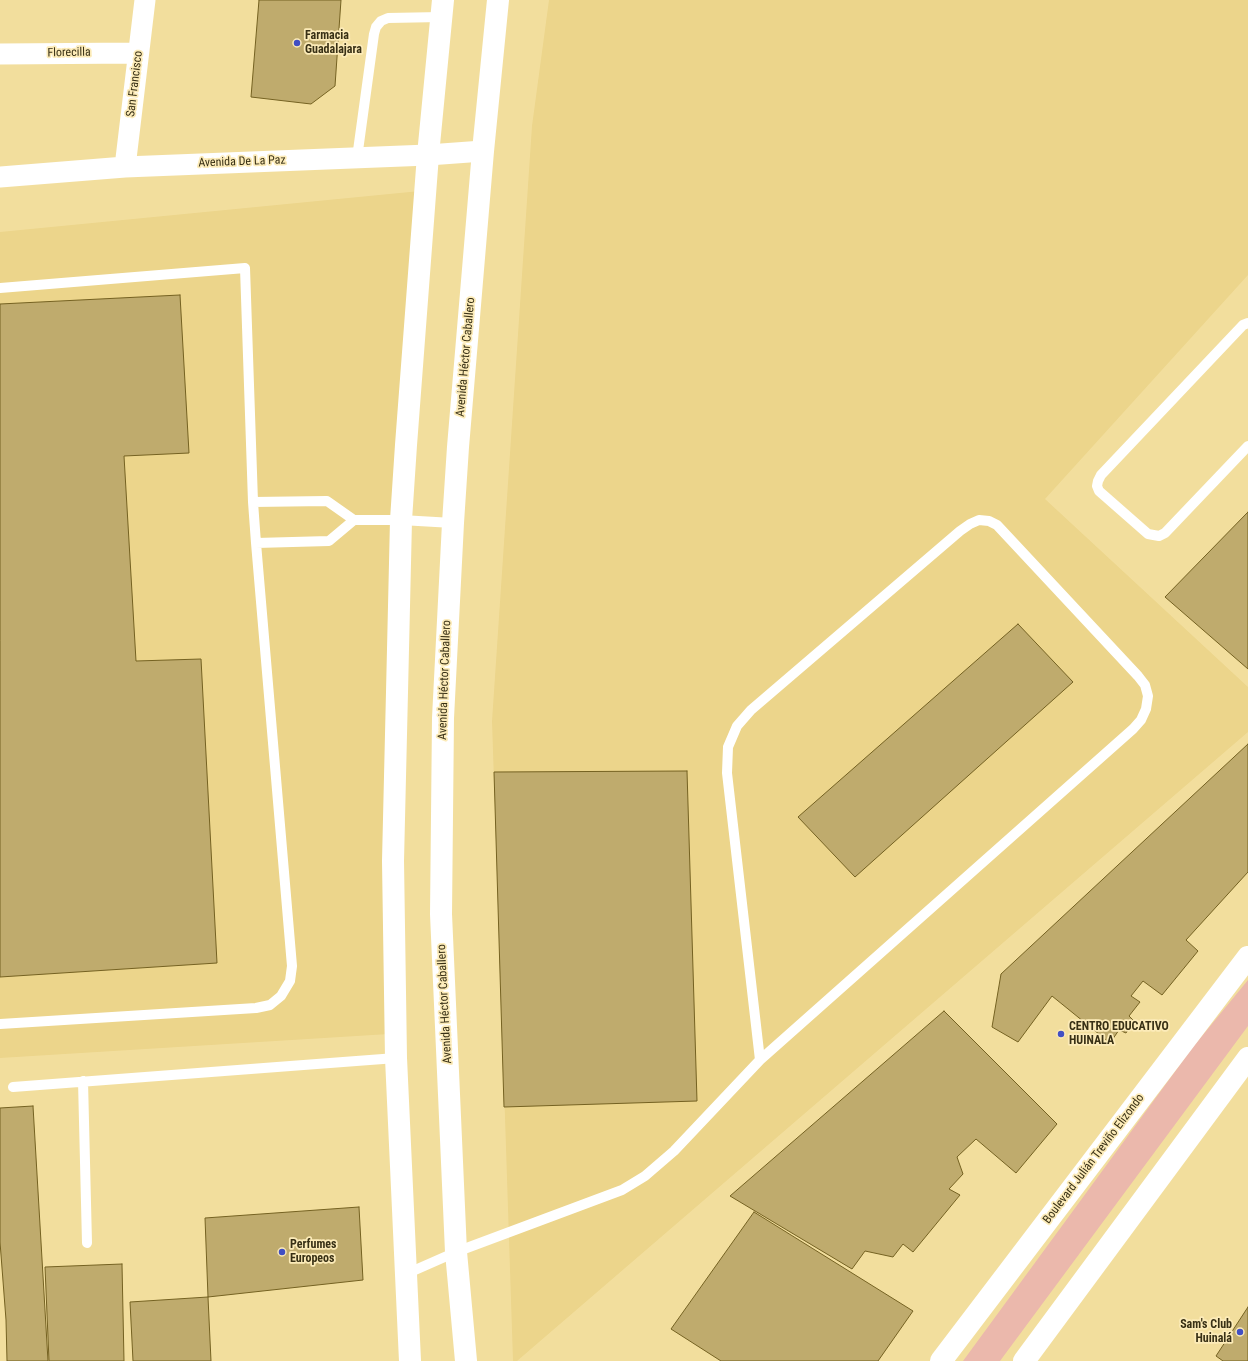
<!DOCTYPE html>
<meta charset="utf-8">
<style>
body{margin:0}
canvas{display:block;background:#f2de9d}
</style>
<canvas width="1248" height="1361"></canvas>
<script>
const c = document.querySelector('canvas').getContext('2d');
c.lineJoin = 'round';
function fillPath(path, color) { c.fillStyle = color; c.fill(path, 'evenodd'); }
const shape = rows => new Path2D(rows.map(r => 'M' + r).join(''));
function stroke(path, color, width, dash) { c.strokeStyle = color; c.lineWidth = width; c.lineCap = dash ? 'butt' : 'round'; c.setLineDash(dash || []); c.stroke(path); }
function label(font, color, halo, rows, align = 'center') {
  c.font = font + ' "Roboto Condensed",sans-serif'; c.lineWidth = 3.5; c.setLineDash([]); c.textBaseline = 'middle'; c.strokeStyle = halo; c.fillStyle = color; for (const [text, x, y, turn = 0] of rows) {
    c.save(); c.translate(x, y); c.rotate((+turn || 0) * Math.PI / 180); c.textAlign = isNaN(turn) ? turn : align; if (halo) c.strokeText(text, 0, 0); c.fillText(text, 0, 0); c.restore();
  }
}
const built = shape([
 [549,0,1248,0,1248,275,1045,499,1248,687,1248,732,517,1361,513,1361,492,721,532,126],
 [420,191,389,1034,0,1058,0,232]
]);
const green = shape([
 [1248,980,1248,1026,1000,1361,963,1361,1193,1047]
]);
const building = shape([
 [259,0,341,0,335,86,311,104,251,97,259,0],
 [180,295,189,453,124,456,136,661,201,659,217,963,0,977,0,304,180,295],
 [1248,512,1248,669,1165,597,1248,512],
 [1018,624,1073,682,855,877,798,817,1018,624],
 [1248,744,1248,872,1186,940,1198,951,1162,995,1143,981,1131,996,1140,1002,1129,1016,1134,1021,1126,1033,1119,1030,1110,1043,1052,996,1018,1042,992,1027,1001,974,1248,744],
 [687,771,697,1101,504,1107,494,772,687,771],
 [944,1011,1057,1124,1016,1173,976,1139,957,1157,963,1174,949,1189,960,1195,913,1252,903,1244,893,1257,865,1251,852,1269,730,1196,944,1011],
 [33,1106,48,1361,7,1361,6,1320,0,1242,0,1108,33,1106],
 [359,1207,363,1280,208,1297,205,1218,359,1207],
 [754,1212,913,1311,878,1361,721,1361,671,1329,754,1212],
 [122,1264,124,1361,49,1361,45,1267,122,1264],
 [208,1297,211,1361,133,1361,130,1302,208,1297],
 [1248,1307,1248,1361,1223,1361,1216,1356,1248,1307]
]);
const service = shape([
 [357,158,374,34,376,27,381,21,388,18,441,17],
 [0,288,245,268,253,502,256,543,292,966,290,981,281,996,270,1005,256,1008,0,1024],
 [1248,323,1243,325,1101,475,1098,481,1097,486,1099,491,1148,534,1159,536,1165,533,1248,446],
 [253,502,327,501,354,520,401,520,453,523],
 [256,543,329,541,354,520],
 [83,1081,87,1243],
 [13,1087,396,1058],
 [406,1274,456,1252,622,1190,645,1176,674,1151,760,1060,1133,729,1141,720,1146,709,1148,696,1145,685,1138,676,997,525,989,521,979,520,970,524,960,531,751,710,737,726,728,747,727,773,760,1060]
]);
const minor = shape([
 [0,54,138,53],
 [125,167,145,0],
 [0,177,125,167,428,155,483,151]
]);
const secondary = shape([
 [410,1361,396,1058,393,861,397,692,401,520,406,445,428,155,443,0],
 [466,1361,456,1252,441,914,443,718,453,523,458,447,483,151,498,0],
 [941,1361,1248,957],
 [1024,1361,1248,1058]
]);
const markers = [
 [297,43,4,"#414fc3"],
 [1061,1034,4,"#414fc3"],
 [282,1252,4,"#414fc3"],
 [1240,1332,4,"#414fc3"]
];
const poiNames = [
 ["Farmacia",305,36],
 ["Guadalajara",305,50],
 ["CENTRO EDUCATIVO",1069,1027],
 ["HUINALA",1069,1041],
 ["Perfumes",290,1245],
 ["Europeos",290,1259],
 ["Sam's Club",1232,1325,"right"],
 ["Huinalá",1232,1339,"right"]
];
const streetNames = [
 ["Florecilla",69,53,-1],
 ["San Francisco",135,84,-83],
 ["Avenida De La Paz",242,162,-2],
 ["Avenida Héctor Caballero",466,357,-85],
 ["Avenida Héctor Caballero",445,680,-88],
 ["Avenida Héctor Caballero",445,1004,-93],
 ["Boulevard Julián Treviño Elizondo",1094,1159,-53]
];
fillPath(built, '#ecd58b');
fillPath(green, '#ebb8ac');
fillPath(building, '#bfab6d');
stroke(building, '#756222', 1);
stroke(service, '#fff', 10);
stroke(minor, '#fff', 21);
stroke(secondary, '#fff', 22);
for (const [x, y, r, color] of markers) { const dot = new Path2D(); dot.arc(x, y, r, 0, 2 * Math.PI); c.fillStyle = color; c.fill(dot); stroke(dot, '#fcebb8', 1.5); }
label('bold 12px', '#383015', '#fcebb8', poiNames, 'left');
label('12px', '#383015', '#fcebb8', streetNames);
</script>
